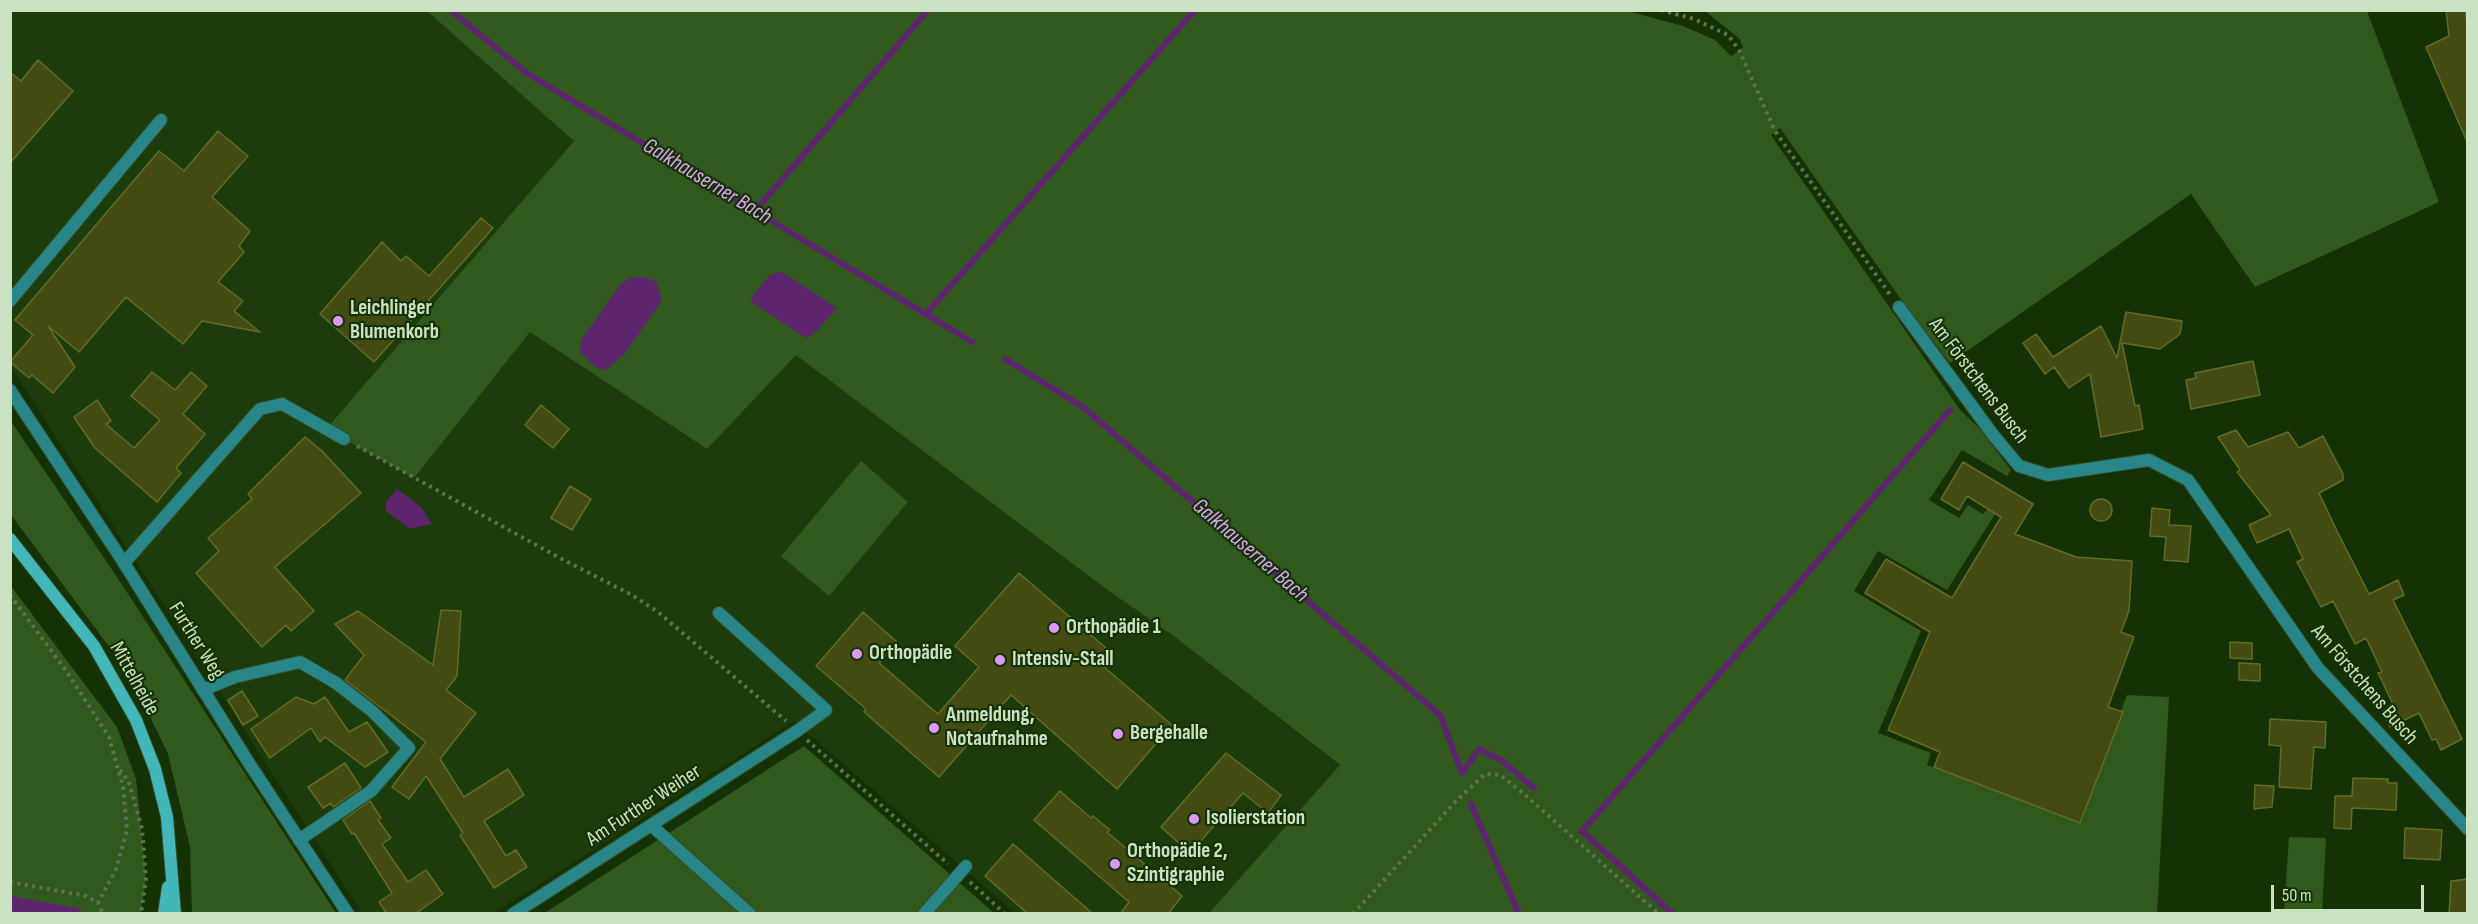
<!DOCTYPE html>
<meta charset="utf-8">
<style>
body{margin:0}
#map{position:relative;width:2478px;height:924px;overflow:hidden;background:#153206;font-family:"Sofia Sans Condensed",sans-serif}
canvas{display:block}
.frame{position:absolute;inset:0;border:12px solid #cae1c2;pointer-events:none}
.scale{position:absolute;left:2271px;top:885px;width:153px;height:27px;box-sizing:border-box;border:3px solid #cae1c2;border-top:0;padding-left:8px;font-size:18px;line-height:21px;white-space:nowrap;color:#cae1c2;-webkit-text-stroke:4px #153206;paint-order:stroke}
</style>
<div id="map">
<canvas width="2478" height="924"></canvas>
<div class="frame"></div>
<div class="scale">50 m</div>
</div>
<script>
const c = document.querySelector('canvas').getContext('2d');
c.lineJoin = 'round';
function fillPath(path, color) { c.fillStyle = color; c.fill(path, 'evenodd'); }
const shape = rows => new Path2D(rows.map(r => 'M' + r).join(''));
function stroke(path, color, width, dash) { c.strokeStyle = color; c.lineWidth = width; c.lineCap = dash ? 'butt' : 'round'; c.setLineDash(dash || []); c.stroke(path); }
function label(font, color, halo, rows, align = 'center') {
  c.font = font + ' "Sofia Sans Condensed",sans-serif'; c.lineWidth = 4.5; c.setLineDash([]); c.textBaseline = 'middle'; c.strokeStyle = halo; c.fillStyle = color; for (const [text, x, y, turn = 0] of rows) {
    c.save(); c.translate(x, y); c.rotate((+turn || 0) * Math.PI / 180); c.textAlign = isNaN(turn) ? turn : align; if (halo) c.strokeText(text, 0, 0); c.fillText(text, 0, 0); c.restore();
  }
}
const built = shape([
 [11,11,427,11,575,141,326,428,414,477,530,332,707,449,796,354,1102,586,1175,637,1340,766,1209,913,1015,913,794,721,494,913,362,913,11,367]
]);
const green = shape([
 [1624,10,1683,26,1715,40,1731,56,1743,48,1740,39,1705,11,2367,11,2439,202,2255,287,2191,194,1950,363,1907,308,1780,128,1771,135,1960,410,1979,428,2011,470,2007,476,1962,450,1929,500,1959,518,1968,505,1983,514,1990,506,1997,511,1947,590,1878,551,1854,591,1921,631,1878,733,1931,753,1927,765,2079,821,2127,695,2169,697,2157,913,1209,913,1340,765,1175,637,1102,586,796,355,707,449,530,332,414,478,326,429,574,141,427,11],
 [10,420,117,577,336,913,192,913,190,847,168,754,145,706,119,660,11,515],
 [861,461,908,502,829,596,781,556],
 [10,585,117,727,136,779,146,879,141,913,11,913],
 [804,746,994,913,543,914],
 [2289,837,2326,838,2322,913,2284,913]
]);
const water = shape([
 [782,272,837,308,816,332,806,338,751,302,753,295,771,274],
 [642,277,656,281,662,300,626,352,607,370,595,367,580,352,581,340,621,284,630,278],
 [397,489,421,507,432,524,410,529,386,511,386,502],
 [10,896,77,908,85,913,11,913]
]);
const stream = shape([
 [450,10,528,74,972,342],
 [755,211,928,10],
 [925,315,1195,10],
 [1005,359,1083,407,1440,715,1462,773],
 [1462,773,1479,749,1501,760,1534,788],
 [1471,804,1519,914],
 [1673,914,1582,831,1950,410]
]);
const building = shape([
 [2446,10,2465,10,2468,28,2468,144,2426,47,2449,36,2446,10],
 [38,60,73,91,10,163,10,72,21,81,38,60],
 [218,131,248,156,212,197,250,231,239,246,244,252,218,282,243,301,234,311,260,332,202,321,183,344,126,297,79,352,48,326,75,367,53,393,32,375,29,378,10,362,33,335,15,320,159,151,184,171,218,131],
 [481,218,493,228,374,362,320,314,382,242,401,261,406,256,429,276,481,218],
 [2126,312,2182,321,2180,334,2160,349,2122,343,2135,406,2139,405,2143,429,2101,437,2090,374,2069,388,2054,367,2045,374,2023,343,2036,334,2053,357,2101,326,2117,358,2126,312],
 [2253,361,2260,395,2191,409,2186,380,2196,378,2195,373,2253,361],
 [152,372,175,390,191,372,207,386,183,414,205,434,176,468,181,473,157,502,95,448,74,417,97,400,111,421,106,424,134,448,160,420,131,396,152,372],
 [541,405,569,429,553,448,525,425,541,405],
 [2236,430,2248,447,2288,432,2299,448,2323,436,2343,474,2343,480,2319,493,2338,533,2369,594,2398,580,2404,595,2393,600,2462,739,2441,750,2436,739,2432,740,2419,713,2390,727,2383,712,2394,706,2378,673,2382,672,2366,638,2355,644,2333,601,2321,607,2297,562,2303,559,2289,529,2257,543,2249,525,2271,515,2237,472,2240,470,2218,437,2236,430],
 [305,437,322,451,361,493,275,567,314,611,291,631,286,625,262,647,196,573,219,551,208,538,252,499,248,494,305,437],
 [1963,462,2033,504,2015,534,2076,557,2132,561,2129,611,2121,632,2134,637,2108,707,2123,712,2080,823,1934,767,1940,752,1888,730,1930,632,1865,593,1886,559,1952,598,2001,517,1967,496,1959,510,1941,499,1963,462],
 [570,486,591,499,572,530,551,518,570,486],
 '2090 510a11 11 0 1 1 22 0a11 11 0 1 1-22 0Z',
 [2152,508,2170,510,2169,525,2191,526,2188,562,2164,560,2166,537,2150,536,2152,508],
 [1019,573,1114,655,1104,667,1172,725,1117,789,1011,695,939,777,864,712,866,709,816,666,863,612,897,642,879,663,938,714,979,667,955,646,1019,573],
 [441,610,461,611,457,676,446,690,476,713,440,759,464,797,508,769,524,795,484,821,506,856,516,850,527,867,494,888,460,835,463,833,426,776,409,799,392,787,426,742,345,680,364,655,335,624,358,611,433,665,441,610],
 [2230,642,2252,643,2252,659,2230,658,2230,642],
 [2239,663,2260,664,2260,681,2239,680,2239,663],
 [242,691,258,716,243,725,228,700,242,691],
 [296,697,314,704,325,697,349,732,367,722,388,752,365,767,325,737,320,742,311,728,270,758,251,729,296,697],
 [2270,719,2326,722,2325,748,2314,747,2311,789,2279,787,2281,746,2269,745,2270,719],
 [1226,753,1281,795,1268,813,1243,793,1190,853,1161,827,1226,753],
 [345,763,361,788,333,807,331,803,323,808,308,787,345,763],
 [2353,778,2388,779,2388,783,2397,783,2396,810,2352,808,2351,829,2334,828,2335,796,2352,796,2353,778],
 [2255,785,2274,786,2272,807,2254,809,2255,785],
 [1060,791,1091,818,1093,816,1110,830,1107,832,1182,896,1168,914,1120,914,1129,902,1034,820,1060,791],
 [370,801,381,818,378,820,391,838,382,844,408,882,426,870,443,894,415,914,387,914,379,902,392,893,354,833,352,834,343,820,370,801],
 [2405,828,2442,830,2440,860,2404,858,2405,828],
 [1013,844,1093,914,1028,914,985,876,1013,844],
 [2468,879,2468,914,2449,914,2451,881,2468,879]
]);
const path = shape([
 [1661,10,1694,19,1728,35,1739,50,1775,131,1891,296],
 [357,446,558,557,632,595,658,612,786,721],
 [10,595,67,672,109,737,123,787,127,830,116,869,98,903],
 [807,740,948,864],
 [120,770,129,782,142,829,146,879,141,914],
 [10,882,86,896,98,903,103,914],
 [970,882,1005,914],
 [1353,914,1457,800,1485,774,1500,775,1524,794,1659,914]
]);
const lane = shape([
 [10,301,161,120],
 [124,563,260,409,282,404,344,439],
 [719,613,826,710,797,731],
 [203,690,235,677,300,662,336,683,372,711,409,748,371,791,299,840],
 [652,826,750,914],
 [924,914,966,866]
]);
const street = shape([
 [1899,307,1994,436,2019,466,2048,475,2149,460,2188,480,2318,668,2468,829],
 [10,390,124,563,247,760,348,914],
 [513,914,797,731]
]);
const secondary = shape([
 [10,539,94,646,136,720,155,769,167,817,175,914],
 [164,914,168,887]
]);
const markers = [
 [338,321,6,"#dc99f4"],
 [1054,628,6,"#dc99f4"],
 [857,654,6,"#dc99f4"],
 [1000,660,6,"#dc99f4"],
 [934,728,6,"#dc99f4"],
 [1118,734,6,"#dc99f4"],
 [1194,819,6,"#dc99f4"],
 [1115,864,6,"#dc99f4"]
];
const poiNames = [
 ["Leichlinger",350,309],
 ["Blumenkorb",350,333],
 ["Orthopädie 1",1066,628],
 ["Orthopädie",869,654],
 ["Intensiv-Stall",1012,660],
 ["Anmeldung,",946,716],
 ["Notaufnahme",946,740],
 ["Bergehalle",1130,734],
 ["Isolierstation",1206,819],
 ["Orthopädie 2,",1127,852],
 ["Szintigraphie",1127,876]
];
const streetNames = [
 ["Am Förstchens Busch",1978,381,53],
 ["Further Weg",196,641,58],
 ["Mittelheide",134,679,61],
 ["Am Förstchens Busch",2364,685,49],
 ["Am Further Weiher",644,806,-33]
];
const waterNames = [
 ["Galkhauserner Bach",707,182,31],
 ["Galkhauserner Bach",1250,551,41]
];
fillPath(built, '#1d3c0b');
fillPath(green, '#31581d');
fillPath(water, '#5b246d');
stroke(stream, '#5b246d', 6);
fillPath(building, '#434b13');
stroke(building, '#626c24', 1.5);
stroke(lane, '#324e24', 14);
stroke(street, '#324e24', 14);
stroke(secondary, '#324e24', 14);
stroke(path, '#5b764f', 4, [3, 4.5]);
stroke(lane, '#288688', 12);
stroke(street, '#288688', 12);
stroke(secondary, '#42b6b8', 12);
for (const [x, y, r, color] of markers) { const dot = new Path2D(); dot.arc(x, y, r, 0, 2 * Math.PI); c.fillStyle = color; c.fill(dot); stroke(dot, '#153206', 2); }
label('bold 21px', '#cae1c2', '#153206', poiNames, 'left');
label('21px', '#cae1c2', '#153206', streetNames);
label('italic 22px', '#dfa4f4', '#153206', waterNames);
</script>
